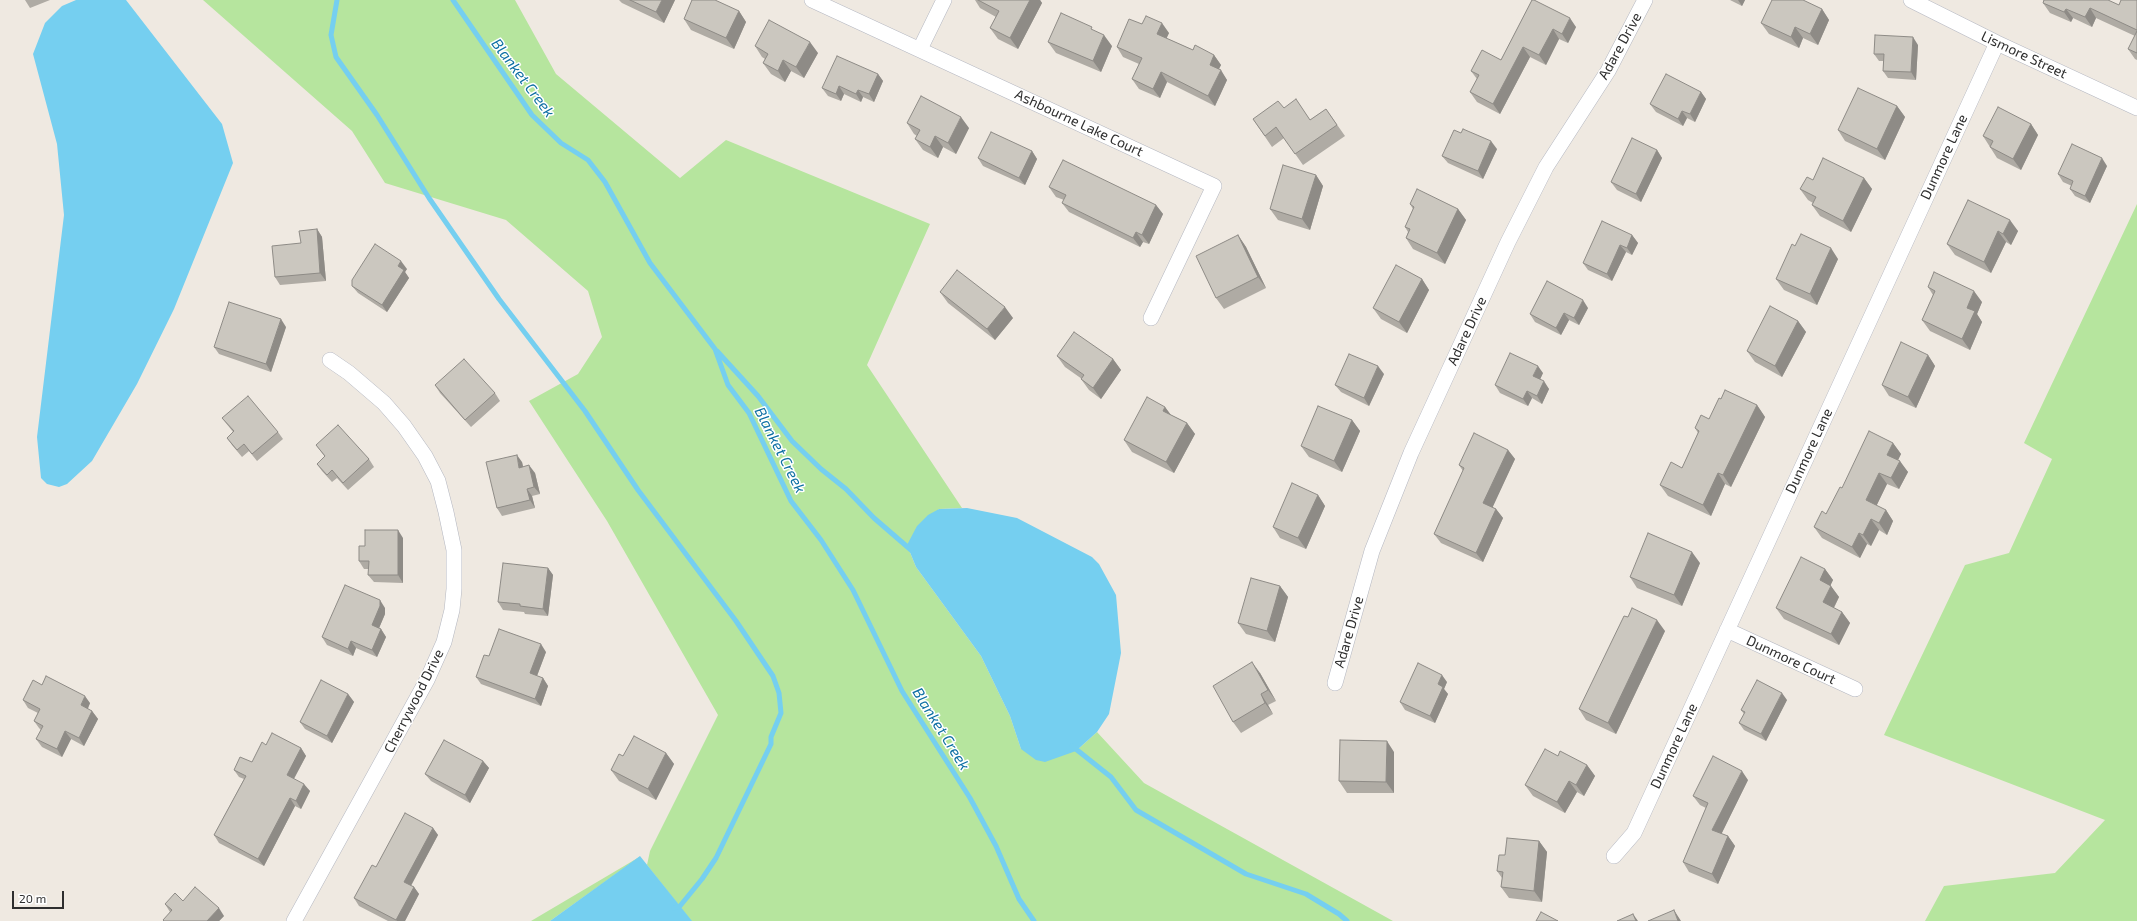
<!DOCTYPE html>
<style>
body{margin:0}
#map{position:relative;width:2137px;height:921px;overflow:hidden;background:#efe9e1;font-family:"Exo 2",sans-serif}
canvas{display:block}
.scale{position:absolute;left:12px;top:891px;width:52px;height:18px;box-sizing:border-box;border:2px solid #2e2e2e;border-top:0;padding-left:5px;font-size:12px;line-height:14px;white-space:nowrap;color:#2e2e2e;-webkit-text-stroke:3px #fff;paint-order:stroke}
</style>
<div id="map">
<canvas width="2137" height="921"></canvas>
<div class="scale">20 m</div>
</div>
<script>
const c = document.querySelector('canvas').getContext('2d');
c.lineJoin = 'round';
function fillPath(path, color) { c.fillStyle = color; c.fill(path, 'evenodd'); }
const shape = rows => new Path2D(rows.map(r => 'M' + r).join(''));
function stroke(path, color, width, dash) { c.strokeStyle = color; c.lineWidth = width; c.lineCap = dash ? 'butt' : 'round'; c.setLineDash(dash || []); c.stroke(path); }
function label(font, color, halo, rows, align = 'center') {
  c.font = font + ' "Exo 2",sans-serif'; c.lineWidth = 3; c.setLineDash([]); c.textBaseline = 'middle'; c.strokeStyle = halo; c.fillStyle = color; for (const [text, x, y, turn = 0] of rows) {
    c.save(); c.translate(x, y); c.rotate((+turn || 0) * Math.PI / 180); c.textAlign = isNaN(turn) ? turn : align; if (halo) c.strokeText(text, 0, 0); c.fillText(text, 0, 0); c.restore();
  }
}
const green = shape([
 [203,0,515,0,556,74,680,178,726,140,930,224,867,365,962,508,939,509,907,545,916,567,981,656,1010,716,1021,749,1076,751,1097,732,1144,783,1393,921,691,921,647,865,650,851,718,715,607,521,529,401,578,374,602,337,588,291,506,220,385,183,352,131],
 [2137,204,2137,921,1925,921,1944,886,2055,873,2105,820,1884,735,1965,565,2009,553,2052,459,2024,443],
 [641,856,550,921,531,921]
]);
const water = shape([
 [76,0,126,0,222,124,233,163,174,309,137,384,92,461,67,484,59,487,47,484,41,478,37,437,64,215,57,144,33,54,45,23,62,6],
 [967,508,1017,518,1092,557,1099,564,1116,595,1121,653,1109,714,1097,732,1076,751,1045,762,1036,760,1021,749,1010,716,981,656,916,567,907,545,917,526,928,515,939,509],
 [640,856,692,921,550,921]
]);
const stream = shape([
 [337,0,331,35,336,57,377,115,429,198,499,299,585,411,638,490,736,621,773,676,779,693,781,713,771,737,771,744,716,858,702,879,680,906,674,908],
 [453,0,532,115,561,143,588,160,605,182,650,263,715,349,728,385,749,413,791,501,821,540,853,590,902,691,970,798,996,846,1019,899,1034,921],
 [717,351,758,396,792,441,821,469,846,489,874,518,911,550],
 [1072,746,1111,777,1136,810,1246,874,1306,894,1339,914,1347,921]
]);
const street = shape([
 [812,0,1214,186,1151,318],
 [1911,0,1997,43,2137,108],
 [920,49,944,0],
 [1727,630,1855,689],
 [1335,683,1372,551,1411,453,1508,242,1546,167,1608,71,1645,0],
 [1614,856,1634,833,1997,43],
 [294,921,427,680,444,642,452,610,454,589,454,550,446,512,438,481,425,456,404,426,384,403,349,373,330,360]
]);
const wall = shape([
 [25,0,50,0,30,8],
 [619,0,675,0,664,23,622,3],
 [975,0,1040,0,1042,3,1018,49,998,39,990,28,996,17,980,8],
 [1532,0,1576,27,1568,43,1559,39,1546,65,1530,57,1500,114,1477,102,1470,92,1477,79,1471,71,1501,60],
 [1730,0,1745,0,1742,6],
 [2137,0,2137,60,2135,59,2128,49,2135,36,2096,18,2092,27,2073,18,2071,22,2050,13,2043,3,2119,5],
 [1822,9,1829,20,1818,45,1803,38,1799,48,1769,34,1761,23],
 [739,11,746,22,734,49,691,30,684,19],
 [1142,24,1169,33,1166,38,1193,50,1214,55,1221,65,1219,69,1227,80,1215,106,1167,82,1160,98,1139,89,1132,79,1139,64,1123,57,1117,47],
 [1048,42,1112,46,1101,72,1056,53],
 [1918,45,1916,80,1888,78,1883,71,1883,61,1879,61,1874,54],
 [755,46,818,53,804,78,791,71,785,82,771,74,763,63,765,59,762,57],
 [878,74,883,81,874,102,863,97,861,102,844,94,841,101,828,96,822,88],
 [1701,92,1706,99,1695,122,1687,118,1683,126,1656,112,1650,104],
 [1897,106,1905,117,1885,160,1845,141,1838,130],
 [1284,108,1310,120,1326,109,1345,136,1303,165,1284,138,1272,147,1253,119],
 [907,123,969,128,956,154,943,147,938,158,923,150,915,139,917,136,914,134],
 [2031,124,2038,135,2021,170,1997,158,1983,136],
 [1497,149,1483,179,1448,163,1442,156],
 [1657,150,1662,158,1641,202,1617,190,1611,182],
 [1032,151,1037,159,1025,185,983,166,978,158],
 [2107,166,2090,203,2075,196,2070,189,2072,186,2063,182,2058,174],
 [1316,175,1323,186,1310,230,1278,220,1270,209],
 [1864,178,1872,189,1851,232,1820,216,1812,205,1813,203,1808,200,1800,189,1813,180],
 [1049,187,1156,205,1163,214,1149,244,1143,242,1140,247,1069,212,1062,203,1064,200,1056,197],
 [1968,200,2018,231,2011,245,2006,242,1991,273,1955,255,1947,244],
 [1410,204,1458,209,1466,220,1445,264,1413,249,1406,238,1408,232,1405,227,1413,209],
 [317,229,322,237,326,281,280,285,275,277,301,243],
 [1238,235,1246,247,1266,288,1224,309,1216,298],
 [1632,235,1638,243,1632,255,1626,252,1612,281,1588,270,1583,263],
 [1795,246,1838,259,1817,305,1784,290,1776,279],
 [407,269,405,272,409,278,387,312,358,293,352,286],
 [1422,279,1429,290,1407,333,1381,319,1373,308],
 [1928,287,1982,302,1977,314,1982,322,1970,350,1930,331,1922,320,1933,295],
 [940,292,1013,318,995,340,948,303],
 [1588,308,1579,325,1569,320,1561,335,1535,322,1530,314],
 [1798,321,1806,332,1782,377,1755,362,1747,351],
 [286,327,271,372,219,354,214,347],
 [1928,355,1935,366,1916,408,1889,396,1882,385],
 [1057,356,1113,359,1121,370,1101,399,1089,390,1081,379,1082,379,1065,367],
 [1543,373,1540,379,1549,389,1542,404,1532,398,1528,406,1500,393,1495,385],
 [1384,374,1369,406,1341,392,1335,385],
 [435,385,495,393,500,401,471,427,440,393],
 [1721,399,1757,405,1765,417,1731,487,1725,484,1711,516,1668,496,1660,485,1682,468,1698,433,1695,428,1709,419],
 [1165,407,1171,415,1187,423,1195,434,1174,473,1132,452,1124,440],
 [222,418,278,432,283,439,257,461,249,451,242,457,232,445,227,438,233,432],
 [1352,420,1360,431,1342,472,1309,457,1301,446],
 [1893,443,1901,454,1898,460,1908,472,1899,489,1887,484,1876,506,1886,510,1893,521,1887,535,1879,530,1871,546,1867,544,1860,558,1822,538,1814,527,1826,514,1842,488],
 [316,445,369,459,374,467,348,490,337,478,332,482,322,471,317,464,325,457],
 [1508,450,1515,459,1492,507,1496,509,1503,518,1483,562,1441,543,1434,534,1463,471,1459,465],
 [522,462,523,467,535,473,540,494,532,496,535,508,502,516,497,508],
 [1318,495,1325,506,1306,549,1280,538,1273,527],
 [403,538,403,583,374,582,368,575,369,569,364,569,359,561,365,546],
 [1700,563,1682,606,1637,588,1630,577],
 [548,568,553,575,548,616,525,614,524,612,503,610,498,602],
 [1825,569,1833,580,1830,585,1839,597,1834,608,1842,612,1850,623,1839,645,1784,619,1776,608],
 [1280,586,1288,597,1275,642,1246,634,1238,623],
 [385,608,385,614,379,628,381,629,386,637,377,657,356,648,353,656,327,645,322,637],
 [1628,617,1665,631,1616,734,1586,720,1579,709],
 [546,652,537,676,543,678,548,686,541,706,481,684,476,677,489,656],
 [1260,673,1276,701,1268,705,1273,714,1241,733,1233,722],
 [1447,682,1444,689,1448,694,1435,723,1405,710,1400,702],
 [348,694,354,702,332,743,305,729,300,722],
 [23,700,90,703,88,709,92,711,98,719,84,746,71,739,62,757,42,747,36,739,41,730,39,728,34,721,38,713,28,708],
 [1787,700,1766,741,1744,730,1739,723,1744,714,1741,710],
 [266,745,301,748,306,756,294,779,310,791,301,809,295,806,264,866,219,843,214,835,244,779,239,777,234,770,252,762],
 [1394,752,1394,793,1347,793,1339,781],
 [666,753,674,764,656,800,619,781,611,770,623,756],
 [483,761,489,768,470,803,431,781,425,774],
 [1587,765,1595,776,1584,796,1577,792,1565,813,1533,796,1525,785],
 [1748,780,1721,834,1728,836,1735,846,1718,884,1689,872,1683,862,1706,808,1700,805,1693,796],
 [433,828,438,835,411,886,414,887,419,894,405,921,388,921,359,906,354,898,376,867],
 [1539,841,1547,852,1542,902,1509,898,1501,887,1502,878,1497,871,1505,855],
 [183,901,224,916,219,921,164,921,170,912,165,904]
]);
const shadedWall = shape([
 [662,0,675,0,664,23,656,12],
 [1030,0,1040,0,1042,3,1018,49,1010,38],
 [1738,0,1745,0,1742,6],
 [2090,8,2096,18,2092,27,2085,17],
 [1822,9,1829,20,1818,45,1810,34],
 [2066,9,2073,18,2071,22,2064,12],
 [739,11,746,22,734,49,726,38],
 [1570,18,1576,27,1568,43,1562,34],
 [1162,23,1169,33,1164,44,1157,34],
 [1795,27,1803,38,1799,48,1791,37],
 [1553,29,1559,39,1546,65,1539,55],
 [1104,35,1112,46,1101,72,1093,61],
 [1913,37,1918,45,1916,80,1911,72],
 [810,42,818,53,804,78,796,67],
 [1523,47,1530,57,1500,114,1493,104],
 [1214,55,1221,65,1216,74,1210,65],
 [783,60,791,71,785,82,778,71],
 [1221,70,1227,80,1215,106,1208,96],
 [1161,72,1167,82,1160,98,1153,89],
 [878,74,883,81,874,102,869,94],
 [839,86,844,94,841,101,836,94],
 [858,90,863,97,861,102,856,94],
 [1701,92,1706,99,1695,122,1690,114],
 [1897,106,1905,117,1885,160,1877,149],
 [1682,111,1687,118,1683,126,1678,119],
 [961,117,969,128,956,154,948,143],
 [2031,124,2038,135,2021,170,2013,159],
 [935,136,943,147,938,158,930,147],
 [1491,141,1497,149,1483,179,1478,171],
 [1657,150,1662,158,1641,202,1636,194],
 [1032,151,1037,159,1025,185,1019,178],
 [2102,158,2107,166,2090,203,2085,196],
 [1316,175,1323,186,1310,230,1302,219],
 [1864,178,1872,189,1851,232,1843,221],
 [1156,205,1163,214,1149,244,1142,235],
 [1458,209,1466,220,1445,264,1437,253],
 [2010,220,2018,231,2011,245,2003,234],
 [317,229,322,237,326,281,320,273],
 [1998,231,2006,242,1991,273,1984,262],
 [1136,232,1143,242,1140,247,1133,238],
 [1238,235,1246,247,1266,288,1258,277],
 [1632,235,1638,243,1632,255,1627,248],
 [1620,245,1626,252,1612,281,1607,274],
 [1831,248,1838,259,1817,305,1810,294],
 [401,261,407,269,405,272,409,278,387,312,382,305,398,266],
 [1422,279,1429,290,1407,333,1399,322],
 [1974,291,1982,302,1977,314,1982,322,1970,350,1962,339,1967,308],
 [1583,300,1588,308,1579,325,1574,318],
 [1005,307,1013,318,995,340,987,329],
 [1564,313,1569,320,1561,335,1556,328],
 [281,319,286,327,271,372,266,364],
 [1798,321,1806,332,1782,377,1775,366],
 [1928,355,1935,366,1916,408,1908,397],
 [1113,359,1121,370,1101,399,1093,388],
 [1378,366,1384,374,1369,406,1364,398],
 [1538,366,1543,373,1538,384,1533,376],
 [1544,381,1549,389,1542,404,1537,396],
 [1527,391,1532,398,1528,406,1523,399],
 [1757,405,1765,417,1731,487,1723,475],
 [1165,407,1173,418,1163,411],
 [1352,420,1360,431,1342,472,1334,461],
 [1187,423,1195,434,1174,473,1166,462],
 [1893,443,1901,454,1895,466,1887,455],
 [1508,450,1515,459,1490,513,1483,503],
 [517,455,522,462,525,475,519,468],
 [1900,461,1908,472,1899,489,1891,478],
 [529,465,535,473,540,494,534,487],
 [1718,473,1725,484,1711,516,1703,505],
 [1879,473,1887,484,1874,511,1866,500],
 [527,489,532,496,535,508,530,500],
 [1318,495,1325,506,1306,549,1298,538],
 [1496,509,1503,518,1483,562,1476,553],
 [1886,510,1893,521,1887,535,1879,523],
 [1871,519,1879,530,1871,546,1863,535],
 [398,530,403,538,403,583,398,575],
 [1859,533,1867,544,1860,558,1852,547],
 [1692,552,1700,563,1682,606,1674,595],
 [548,568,553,575,548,616,543,609],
 [1825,569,1833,580,1828,591,1820,580],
 [1280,586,1288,597,1275,642,1267,631],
 [1831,586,1839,597,1831,613,1823,602],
 [380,600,385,608,385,614,377,633,372,625],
 [1842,612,1850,623,1839,645,1831,634],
 [1657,620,1665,631,1616,734,1608,723],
 [381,629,386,637,377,657,372,650],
 [351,641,356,648,353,656,348,649],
 [541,644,546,652,535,681,530,673],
 [1252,662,1260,673,1276,701,1268,690],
 [1442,675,1447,682,1444,689,1448,694,1435,723,1430,716,1438,684],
 [543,678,548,686,541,706,535,699],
 [1782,693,1787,700,1766,741,1761,734],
 [348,694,354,702,332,743,327,736],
 [1261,694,1268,705,1273,714,1265,703],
 [85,696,90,703,86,712,81,705],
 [92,711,98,719,84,746,79,738],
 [65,731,71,739,62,757,57,749],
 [1387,741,1394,752,1394,793,1386,782],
 [301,748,306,756,292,782,287,775],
 [666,753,674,764,656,800,648,789],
 [483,761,489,768,470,803,465,795],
 [1587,765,1595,776,1584,796,1576,785],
 [1742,771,1748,780,1719,839,1712,830],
 [1569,781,1577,792,1565,813,1557,802],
 [304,784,310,791,301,809,296,801],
 [290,798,295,806,264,866,258,859],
 [433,828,438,835,409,889,404,882],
 [1728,836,1735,846,1718,884,1712,874],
 [1539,841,1547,852,1542,902,1534,891],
 [414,887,419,894,405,921,397,921,396,920],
 [219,908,224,916,219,921,207,921],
 [1674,910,1681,921,1678,921],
 [1633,914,1638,921,1636,921]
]);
const building = shape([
 [630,0,662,0,656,12,630,0],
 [692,0,715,0,739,11,726,38,684,19,692,0],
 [978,0,1030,0,1010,38,990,28,999,11,978,0],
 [1532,0,1534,0,1570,18,1562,34,1553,29,1539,55,1523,47,1493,104,1470,92,1479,75,1471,71,1482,50,1501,60,1532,0],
 [1772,0,1803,0,1822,9,1810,34,1795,27,1791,37,1761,23,1772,0],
 [2044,0,2108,0,2119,5,2121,0,2137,0,2137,30,2090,8,2085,17,2066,9,2064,12,2043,3,2044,0],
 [1061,13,1092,27,1091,29,1104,35,1093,61,1048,42,1061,13],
 [1146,16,1162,23,1157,34,1193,50,1195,45,1214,55,1210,65,1221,70,1208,96,1161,72,1153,89,1132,79,1142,58,1117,47,1129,19,1142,24,1146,16],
 [769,20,810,42,796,67,783,60,778,71,763,63,768,54,755,46,769,20],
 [2137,31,2137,53,2128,49,2137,31],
 [1875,35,1913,37,1911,72,1883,71,1884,54,1874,54,1875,35],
 [837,56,878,74,869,94,858,90,856,94,839,86,836,94,822,88,837,56],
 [1666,74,1701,92,1690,114,1682,111,1678,119,1650,104,1666,74],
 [1858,88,1897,106,1877,149,1838,130,1858,88],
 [921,96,961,117,948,143,935,136,930,147,915,139,920,130,907,123,921,96],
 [1296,99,1310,120,1326,109,1337,125,1295,154,1276,127,1265,136,1253,119,1278,101,1284,108,1296,99],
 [1998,107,2031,124,2013,159,1990,147,1993,141,1983,136,1998,107],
 [1463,129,1491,141,1478,171,1442,156,1454,130,1461,133,1463,129],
 [991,132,1032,151,1019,178,978,158,991,132],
 [1632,138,1657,150,1636,194,1611,182,1632,138],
 [2072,144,2102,158,2085,196,2070,189,2073,181,2058,174,2072,144],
 [1823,158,1864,178,1843,221,1812,205,1816,197,1800,189,1807,177,1813,180,1823,158],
 [1063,160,1156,205,1142,235,1136,232,1133,238,1062,203,1066,195,1049,187,1063,160],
 [1283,165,1316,175,1302,219,1270,209,1283,165],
 [1417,189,1458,209,1437,253,1406,238,1410,229,1405,227,1414,207,1410,204,1417,189],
 [1968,200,2010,220,2003,234,1998,231,1984,262,1947,244,1968,200],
 [1602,221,1632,235,1627,248,1620,245,1607,274,1583,263,1602,221],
 [317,229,320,273,275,277,272,246,301,243,299,231,317,229],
 [1801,234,1831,248,1810,294,1776,279,1792,244,1795,246,1801,234],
 [1238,235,1258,277,1216,298,1196,256,1238,235],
 [375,244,401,261,398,266,404,270,382,305,352,286,352,280,375,244],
 [1396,265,1422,279,1399,322,1373,308,1396,265],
 [957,270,1005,307,987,329,940,292,957,270],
 [1934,272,1974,291,1967,308,1975,311,1962,339,1922,320,1935,291,1928,287,1934,272],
 [1547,281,1583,300,1574,318,1564,313,1556,328,1530,314,1547,281],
 [229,302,281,319,266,364,214,347,229,302],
 [1770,306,1798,321,1775,366,1747,351,1770,306],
 [1074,332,1113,359,1093,388,1081,379,1084,375,1057,356,1074,332],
 [1901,342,1928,355,1908,397,1882,385,1901,342],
 [1510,353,1538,366,1533,376,1544,381,1537,396,1527,391,1523,399,1495,385,1510,353],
 [1349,354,1378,366,1364,398,1335,385,1349,354],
 [464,359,495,393,465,420,435,385,464,359],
 [1725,390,1757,405,1723,475,1718,473,1703,505,1660,485,1671,462,1682,468,1699,431,1695,428,1701,415,1709,419,1719,398,1721,399,1725,390],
 [248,396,278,432,252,454,244,444,237,450,227,438,234,431,222,418,248,396],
 [1147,397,1165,407,1163,411,1187,423,1166,462,1124,440,1147,397],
 [1318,406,1352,420,1334,461,1301,446,1318,406],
 [338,425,369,459,343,483,332,470,327,475,317,464,325,456,316,445,338,425],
 [1869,431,1893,443,1887,455,1900,461,1891,478,1879,473,1866,500,1886,510,1879,523,1871,519,1863,535,1859,533,1852,547,1814,527,1822,511,1826,514,1840,487,1842,488,1869,431],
 [1474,433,1508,450,1483,503,1496,509,1476,553,1434,534,1464,468,1459,465,1474,433],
 [517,455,519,468,529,465,534,487,527,489,530,500,497,508,486,462,517,455],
 [1292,483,1318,495,1298,538,1273,527,1292,483],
 [365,530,398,530,398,575,368,575,369,561,359,561,359,546,365,546,365,530],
 [1648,533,1692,552,1674,595,1630,577,1648,533],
 [1801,557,1825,569,1820,580,1831,586,1823,602,1842,612,1831,634,1776,608,1801,557],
 [503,563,548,568,543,609,520,606,520,604,498,602,503,563],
 [1251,578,1280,586,1267,631,1238,623,1251,578],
 [345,585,380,600,380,606,372,625,381,629,372,650,351,641,348,649,322,637,345,585],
 [1632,608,1657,620,1608,723,1579,709,1624,616,1628,617,1632,608],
 [499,629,541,644,530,673,543,678,535,699,476,677,484,655,489,656,499,629],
 [1252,662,1268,690,1261,694,1265,703,1233,722,1213,686,1252,662],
 [1418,663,1442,675,1438,684,1443,687,1430,716,1400,702,1418,663],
 [46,676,85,696,81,705,92,711,79,738,65,731,57,749,36,739,43,726,34,721,40,709,23,700,33,680,42,685,46,676],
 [321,680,348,694,327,736,300,722,321,680],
 [1757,680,1782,693,1761,734,1739,723,1745,712,1741,710,1757,680],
 [272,733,301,748,287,775,304,784,296,801,290,798,258,859,214,835,246,776,234,770,240,757,252,762,262,742,266,745,272,733],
 [634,736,666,753,648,789,611,770,619,754,623,756,634,736],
 [444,740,483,761,465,795,425,774,444,740],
 [1340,740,1387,741,1386,782,1339,781,1340,740],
 [1545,749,1558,756,1560,751,1587,765,1576,785,1569,781,1557,802,1525,785,1545,749],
 [1713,756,1742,771,1712,830,1728,836,1712,874,1683,862,1708,803,1693,796,1713,756],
 [405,813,433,828,404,882,414,887,396,920,354,898,372,865,376,867,405,813],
 [1507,838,1539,841,1534,891,1501,887,1503,872,1497,871,1499,855,1505,855,1507,838],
 [195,887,219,908,207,921,164,921,163,920,172,910,165,904,175,893,183,901,195,887],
 [1674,910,1678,921,1648,921,1674,910],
 [1541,912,1558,921,1536,921,1541,912],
 [1633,914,1636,921,1617,921,1633,914]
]);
const streetNames = [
 ["Adare Drive",1620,46,-61],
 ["Lismore Street",2024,55,25],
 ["Ashbourne Lake Court",1079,123,25],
 ["Dunmore Lane",1944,157,-65],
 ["Adare Drive",1467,331,-65],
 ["Dunmore Lane",1809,451,-65],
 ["Adare Drive",1349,632,-74],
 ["Dunmore Court",1791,660,25],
 ["Cherrywood Drive",414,701,-63],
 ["Dunmore Lane",1674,746,-65]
];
const waterNames = [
 ["Blanket Creek",523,78,53],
 ["Blanket Creek",780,450,63],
 ["Blanket Creek",941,729,58]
];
fillPath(green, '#b6e59e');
fillPath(water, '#75cff0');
stroke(stream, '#75cff0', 5);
stroke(street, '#b4b7c1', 16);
stroke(street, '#fff', 15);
fillPath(wall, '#afaba4');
fillPath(shadedWall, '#8e8b86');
fillPath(building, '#cbc7bf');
stroke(building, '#8e8b86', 1);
label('14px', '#2e2e2e', '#fff', streetNames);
label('italic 15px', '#0d6fa3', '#fff', waterNames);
</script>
